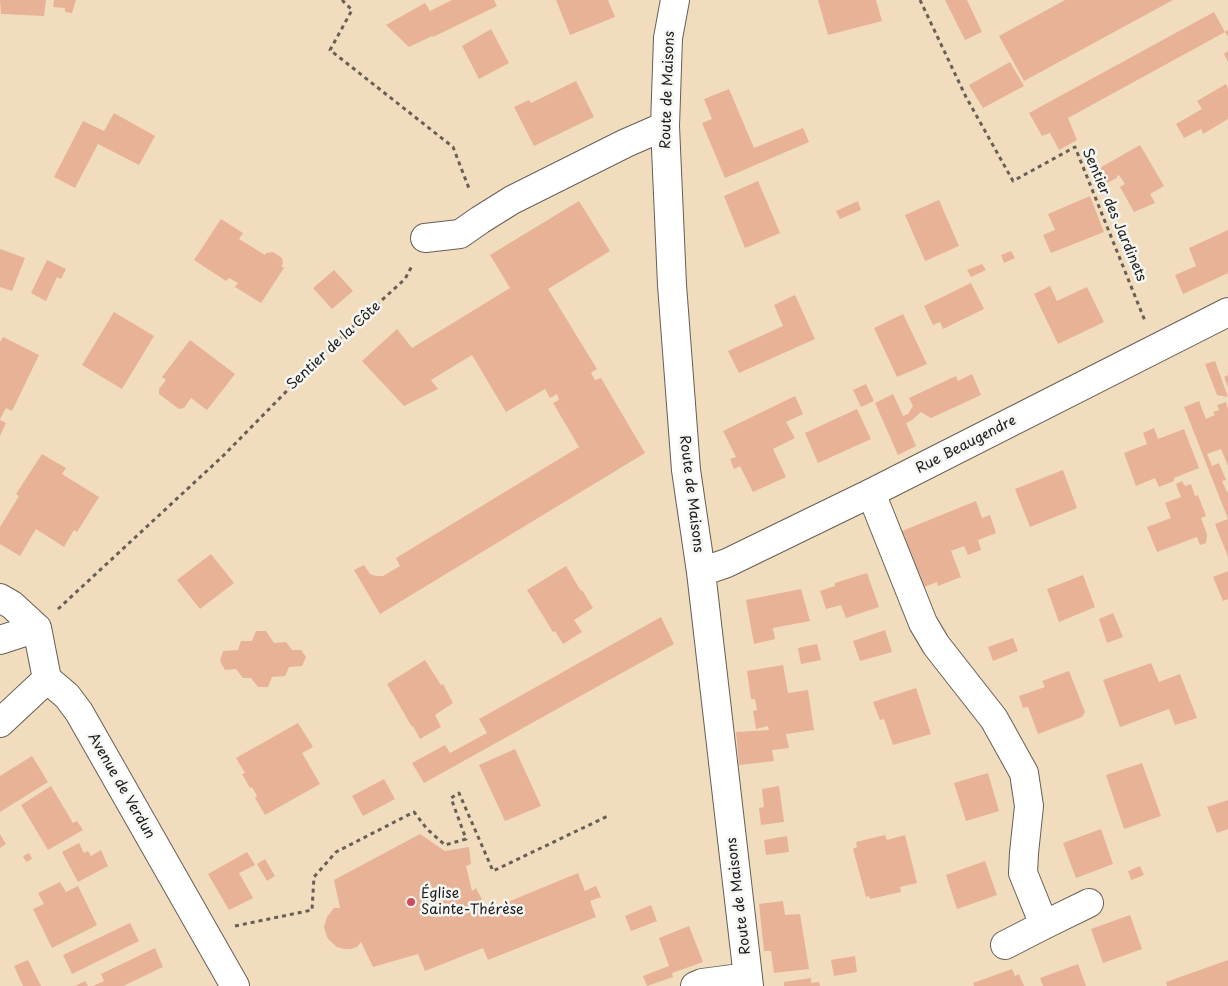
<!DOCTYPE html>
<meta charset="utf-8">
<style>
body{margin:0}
canvas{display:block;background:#f1dcbe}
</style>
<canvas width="1228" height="986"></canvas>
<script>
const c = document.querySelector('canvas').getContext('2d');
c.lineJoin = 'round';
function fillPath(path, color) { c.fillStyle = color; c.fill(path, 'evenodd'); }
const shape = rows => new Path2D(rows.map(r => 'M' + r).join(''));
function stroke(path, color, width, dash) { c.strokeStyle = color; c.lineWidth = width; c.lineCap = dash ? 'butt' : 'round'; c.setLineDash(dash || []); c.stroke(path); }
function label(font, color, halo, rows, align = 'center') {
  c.font = font + ' "Playpen Sans",sans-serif'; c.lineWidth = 5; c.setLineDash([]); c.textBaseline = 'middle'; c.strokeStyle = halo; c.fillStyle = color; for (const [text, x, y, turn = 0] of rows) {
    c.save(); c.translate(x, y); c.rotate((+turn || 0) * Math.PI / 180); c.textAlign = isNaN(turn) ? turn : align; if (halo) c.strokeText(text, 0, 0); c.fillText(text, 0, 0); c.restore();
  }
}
const building = shape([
 [0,0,46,0,44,16,1,14],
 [54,0,76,0,72,13,65,12,65,8,53,7],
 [452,0,494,0,497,6,433,37,432,36,409,47,386,25,425,3,430,11],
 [556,0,608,0,615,17,570,35],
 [818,0,876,0,882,21,828,35],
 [945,0,967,0,982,32,965,40],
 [1065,0,1173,0,1024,81,999,36],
 [1214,12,1225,32,1228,30,1228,37,1225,32,1068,118,1077,140,1059,150,1050,133,1042,136,1029,113],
 [491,29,509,63,479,79,462,46],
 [1228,51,1228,62,1224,54],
 [1010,62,1024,86,983,108,969,85],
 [576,81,594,117,534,146,514,107,529,100,531,103],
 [1226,84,1228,89,1228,119,1203,134,1201,129,1184,138,1176,124,1202,109,1197,101],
 [729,89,754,148,803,128,809,142,725,178,702,123,712,119,704,99],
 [114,113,155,136,139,165,98,144,75,188,54,177,83,121,104,131],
 [1140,145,1164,186,1150,194,1155,203,1134,212,1120,187,1125,184,1119,175,1117,176,1117,178,1097,188,1091,173],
 [758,181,780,233,745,248,724,196],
 [1090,196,1104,232,1051,253,1043,235,1055,230,1048,214],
 [939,200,959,246,925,261,905,215],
 [579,201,610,251,548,289,597,369,591,373,595,380,601,378,645,453,380,614,354,570,364,565,370,574,376,576,383,576,400,566,396,558,579,447,553,403,559,400,557,394,550,398,545,389,506,412,472,355,431,380,438,389,404,406,362,361,397,329,412,348,510,288,490,255],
 [858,201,861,210,840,219,836,211],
 [221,219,243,233,239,239,265,255,266,253,273,252,282,258,283,264,281,266,284,268,261,303,235,287,238,283,229,278,226,281,194,260],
 [1228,230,1228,273,1183,294,1175,275,1196,266,1189,248],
 [0,249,25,258,12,291,0,287],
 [1011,251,1015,258,1004,263,1001,255],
 [47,260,66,269,61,279,57,277,46,301,31,293],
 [982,264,986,270,971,277,967,270],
 [334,270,353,291,332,309,313,288],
 [971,283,984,309,943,329,940,322,933,325,924,306],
 [1050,286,1057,301,1087,287,1104,322,1058,344,1034,294],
 [795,295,815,339,739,373,728,351,783,326,774,305],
 [114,312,154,336,122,389,82,365],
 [903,314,927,364,897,377,874,328],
 [3,337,39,355,12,411,6,408,0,419,0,342],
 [190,340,235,374,207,410,191,398,184,408,179,409,159,394,159,389,166,380,162,377],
 [1215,361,1228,397,1217,395,1205,364],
 [972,374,981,395,931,418,921,412,912,420,906,423,916,446,898,455,875,403,893,394,903,416,908,414,913,406,909,398,956,376,958,381],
 [1228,375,1228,387,1224,377],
 [866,384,874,401,861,407,853,390],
 [795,396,803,414,786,422,795,438,773,449,786,477,753,492,740,466,734,469,730,459,736,457,723,431],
 [1199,401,1206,419,1215,415,1213,412,1219,410,1217,405,1226,402,1228,409,1228,466,1221,449,1207,454,1212,466,1219,463,1226,480,1222,481,1227,492,1228,491,1228,557,1215,524,1228,519,1184,407],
 [857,409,871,439,818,463,805,433],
 [0,420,6,423,0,436],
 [1154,428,1158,439,1184,429,1199,468,1174,478,1174,481,1159,487,1155,478,1136,486,1124,453,1147,444,1143,433],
 [42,454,66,468,62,474,99,497,77,532,74,530,64,547,36,529,20,556,0,544,0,527,19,496,16,494],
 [1063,470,1077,508,1030,527,1015,489],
 [1182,481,1185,486,1191,484,1195,496,1198,495,1206,516,1201,518,1207,534,1206,543,1200,545,1197,537,1157,552,1147,527,1171,518,1165,503,1181,497,1176,484],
 [976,501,982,518,990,515,996,533,978,540,981,550,968,555,964,546,951,551,961,577,938,586,937,582,924,587,902,531],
 [211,554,234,583,200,609,177,580],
 [566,566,581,591,582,590,593,608,574,620,582,632,563,644,555,631,553,632,527,590],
 [1228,571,1228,599,1223,601,1213,577],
 [867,573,879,607,846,618,841,605,826,609,820,591,835,586,835,583],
 [1083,575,1095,607,1059,622,1047,589],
 [801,589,810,621,773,628,775,639,754,644,746,600],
 [1113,613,1123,637,1107,643,1099,619],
 [661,617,674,644,424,783,412,763,445,745,450,753,487,733,479,719],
 [885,630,892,652,860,661,853,641],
 [256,631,266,631,274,643,286,642,292,650,301,650,306,657,302,666,289,667,285,676,272,677,268,687,258,687,251,678,243,678,236,669,225,670,220,661,223,651,238,650,241,641,252,641],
 [1013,638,1018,651,993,661,988,647],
 [817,644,821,660,801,664,798,648],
 [425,660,441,685,443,684,453,703,435,715,441,727,420,739,413,726,412,727,387,684],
 [1151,663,1159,682,1180,674,1197,718,1175,725,1169,709,1120,727,1103,680],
 [783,665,788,693,808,690,814,730,786,734,789,748,772,750,774,761,739,765,736,732,769,730,768,726,756,729,753,711,757,710,755,699,751,699,747,671],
 [1069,671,1085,712,1082,717,1038,734,1028,707,1023,708,1019,696,1045,687,1042,681],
 [916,688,931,734,893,745,884,719,880,720,873,702],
 [298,723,313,747,302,753,320,784,265,815,255,798,257,796,252,787,250,788,242,774,245,773,236,758],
 [515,749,541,806,505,821,479,765],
 [32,756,48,782,0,812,0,776],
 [1142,763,1161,816,1124,829,1106,775],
 [988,773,999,811,966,821,954,783],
 [384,779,395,799,363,816,352,796],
 [51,786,73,823,77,821,83,830,48,850,21,805],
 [779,786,784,822,761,825,759,808,764,807,762,789],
 [1228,800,1228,829,1217,833,1207,807],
 [1101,829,1113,864,1076,878,1063,843],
 [0,834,6,844,0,848],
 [420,834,445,851,469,847,471,864,466,866,472,891,476,888,484,903,478,906,481,913,578,873,585,891,596,886,601,897,590,901,596,917,488,960,483,948,425,971,418,954,373,967,361,942,357,947,350,949,344,949,337,947,330,941,327,937,324,927,327,917,334,908,340,908,334,880],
 [885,835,887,840,905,835,917,883,900,887,901,892,870,899,869,896,866,897,853,849,857,847,856,842],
 [787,836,789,852,766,855,764,840],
 [79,843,84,853,88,851,91,856,101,850,108,866,78,882,62,852],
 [247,852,255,865,239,873,253,898,229,910,208,874],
 [29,853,32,859,26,862,23,856],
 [265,859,275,876,267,881,257,864],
 [985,861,997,895,957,909,946,875],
 [1140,866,1144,875,1131,880,1128,871],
 [60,882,66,892,78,886,97,925,52,948,33,909,44,904,38,893],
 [783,901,785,915,800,914,809,969,774,973,771,951,764,951,759,904],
 [651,905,657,921,631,931,625,916],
 [1130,915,1142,949,1103,963,1091,929],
 [130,923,139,941,72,974,63,955],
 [689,926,703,962,672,973,673,977,647,986,643,976,669,966,659,938],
 [155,948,163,967,123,986,93,986,104,981,101,974],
 [855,956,857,972,834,976,831,960],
 [28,960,41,986,23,986,14,966],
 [1228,960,1228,986,1167,986,1166,982],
 [1078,964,1086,986,1043,986,1040,978],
 [1012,969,1015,976,1019,974,1024,986,974,986,973,983],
 [811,978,811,983,819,982,820,986,784,986,784,982],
 [85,981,88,986,75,986]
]);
const path = shape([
 [342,0,352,10,330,50,453,147,470,191],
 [920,0,966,97,1013,181,1075,147,1145,321],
 [58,609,224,455,324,353,405,279,413,264],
 [235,926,312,910,314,877,336,852,414,812,427,829,445,845,466,839,451,798,459,793,493,871,610,815]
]);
const minor = shape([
 [675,0,668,38,665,126,672,285,686,470,701,572,749,986],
 [425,238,460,234,480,220,512,200,626,143,665,126],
 [871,493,923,623,936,645,994,719,1024,773,1029,806,1024,853,1023,873,1044,925],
 [701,572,727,563,871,493,1228,312],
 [0,598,12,605,37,628,47,679,67,696,79,712,235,986],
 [0,640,37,628],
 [0,723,47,679],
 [1005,945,1044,925,1089,903],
 [695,986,702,983,748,977]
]);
const markers = [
 [411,902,5,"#d1495b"]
];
const streetNames = [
 ["Route de Maisons",668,90,-88],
 ["Sentier des Jardinets",1114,215,67],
 ["Sentier de la Côte",334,346,-43],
 ["Rue Beaugendre",966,445,-27],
 ["Route de Maisons",691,494,83],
 ["Avenue de Verdun",121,786,60],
 ["Route de Maisons",739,896,-97]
];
const poiNames = [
 ["Église",421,894],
 ["Sainte-Thérèse",421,910]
];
fillPath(building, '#e8b297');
stroke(minor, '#675f55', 30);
stroke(path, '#675f55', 3, [4, 4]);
stroke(minor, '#fff', 28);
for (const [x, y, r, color] of markers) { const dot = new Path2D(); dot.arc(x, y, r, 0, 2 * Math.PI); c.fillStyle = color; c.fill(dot); stroke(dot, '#f6f6f2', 2); }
label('14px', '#1c1c1c', '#f6f6f2', streetNames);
label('14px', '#1c1c1c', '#f6f6f2', poiNames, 'left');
</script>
